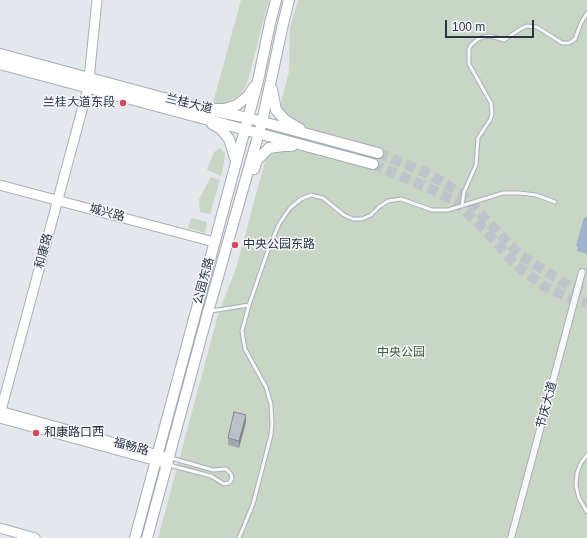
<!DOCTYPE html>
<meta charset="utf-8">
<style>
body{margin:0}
#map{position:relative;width:587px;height:538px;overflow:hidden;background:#e4e7ec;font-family:Helvetica,sans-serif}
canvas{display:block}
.scale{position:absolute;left:445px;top:20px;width:89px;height:18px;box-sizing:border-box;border:2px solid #2b3445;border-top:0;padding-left:5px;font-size:12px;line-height:14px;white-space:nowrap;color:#2b3445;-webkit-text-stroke:3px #f4f6f9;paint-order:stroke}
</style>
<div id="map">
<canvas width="587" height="538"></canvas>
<div class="scale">100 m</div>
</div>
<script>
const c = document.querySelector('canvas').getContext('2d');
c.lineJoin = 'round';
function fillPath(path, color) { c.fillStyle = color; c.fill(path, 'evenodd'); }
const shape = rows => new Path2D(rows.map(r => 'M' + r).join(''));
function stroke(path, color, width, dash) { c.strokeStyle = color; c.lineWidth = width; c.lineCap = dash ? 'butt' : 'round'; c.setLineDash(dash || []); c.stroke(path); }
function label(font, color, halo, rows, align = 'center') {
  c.font = font + ' Helvetica,"Noto Sans SC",sans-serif'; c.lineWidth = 3; c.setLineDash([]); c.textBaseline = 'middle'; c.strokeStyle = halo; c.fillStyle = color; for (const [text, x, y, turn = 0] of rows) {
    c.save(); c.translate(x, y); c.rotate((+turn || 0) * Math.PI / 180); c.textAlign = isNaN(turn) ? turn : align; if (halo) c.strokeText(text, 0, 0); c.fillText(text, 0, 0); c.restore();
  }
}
const green = shape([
 [241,0,269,0,247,84,242,92,234,99,223,103,213,103],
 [298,0,587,0,587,538,158,538,218,315,237,265,289,72,290,28],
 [220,148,225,153,224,163,221,176,207,170,214,152],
 [211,177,220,180,210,214,200,212,199,199],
 [191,218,207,222,205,233,188,228]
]);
const water = shape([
 [584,217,587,218,587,254,577,251,578,247,576,246]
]);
const primaryTunnel = shape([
 [378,153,427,173,462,194,520,255,569,286,587,292],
 [373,164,433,190,456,202,486,231,515,264,542,285,567,297,587,303]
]);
const lane = shape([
 [462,206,464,192,476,165,478,138,490,120,492,114,491,103,469,64,469,49,471,45,478,39,484,37,490,36,504,40,522,28,527,26,537,27,562,43,569,43,575,39,581,23,587,13],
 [211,311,249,305],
 [587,455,581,463,577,473,576,486,579,498,587,512],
 [169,465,211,476,224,484,229,483,232,479,231,474,226,469,213,470,171,458],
 [239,538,253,504,271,435,272,424,271,404,266,387,245,349,242,331,249,305,267,253,279,224,290,208,301,199,311,195,323,198,344,215,353,219,362,219,371,215,379,207,388,201,401,199,432,210,448,210,503,193,519,193,536,195,555,202]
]);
const street = shape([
 [511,538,582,272]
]);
const secondary = shape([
 [89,79,97,0],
 [0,185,214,242],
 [0,411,169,458],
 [0,414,88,88],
 [0,418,168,464],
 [0,528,35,538]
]);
const primary = shape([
 [0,54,205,109,248,118,378,153],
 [0,64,373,164],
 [272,89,276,110,285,120,300,129],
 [216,109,225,109,237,105,248,96,254,87],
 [212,124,221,129,229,139,236,161],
 [254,169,257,160,269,148,283,146,292,146],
 [135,538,258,81,270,23,276,0],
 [147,538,208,312,262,122,283,24,289,0]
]);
const wall = shape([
 [246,422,239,448,228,445,228,438]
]);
const shadedWall = shape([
 [246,415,246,422,239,448,239,441]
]);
const building = shape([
 [234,412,246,415,239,441,228,438,234,412]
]);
const markers = [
 [123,103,4,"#d1495b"],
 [235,245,4,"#d1495b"],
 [36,433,4,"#d1495b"]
];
const poiNames = [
 ["兰桂大道东段",115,103,"right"],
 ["中央公园东路",243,245],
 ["和康路口西",44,433]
];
const streetNames = [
 ["兰桂大道",189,104,14],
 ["城兴路",107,213,15],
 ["和康路",44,251,-75],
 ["公园东路",204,281,-75],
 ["节庆大道",547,405,-75],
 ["福畅路",131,447,15]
];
const parkNames = [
 ["中央公园",401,353]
];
fillPath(green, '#c9d6c5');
fillPath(water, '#9fb4cc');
stroke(primaryTunnel, '#bfc3cb', 10, [10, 5]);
stroke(lane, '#a9aeb7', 5);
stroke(street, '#a9aeb7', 8);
stroke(secondary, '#a9aeb7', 11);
stroke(primary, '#a3abb8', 12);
stroke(lane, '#f7f8fa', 3);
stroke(street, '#f7f8fa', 6);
stroke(secondary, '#fff', 9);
stroke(primary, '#fff', 10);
fillPath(wall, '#a1a5ae');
fillPath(shadedWall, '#83868d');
fillPath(building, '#bbc0ca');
stroke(building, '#83868d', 1);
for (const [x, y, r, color] of markers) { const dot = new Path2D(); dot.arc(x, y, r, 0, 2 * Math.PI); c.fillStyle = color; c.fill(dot); stroke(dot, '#f4f6f9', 1.5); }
label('12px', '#2b3445', '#f4f6f9', poiNames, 'left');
label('12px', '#2b3445', '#f4f6f9', streetNames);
label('12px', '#3f6138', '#f4f6f9', parkNames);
</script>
